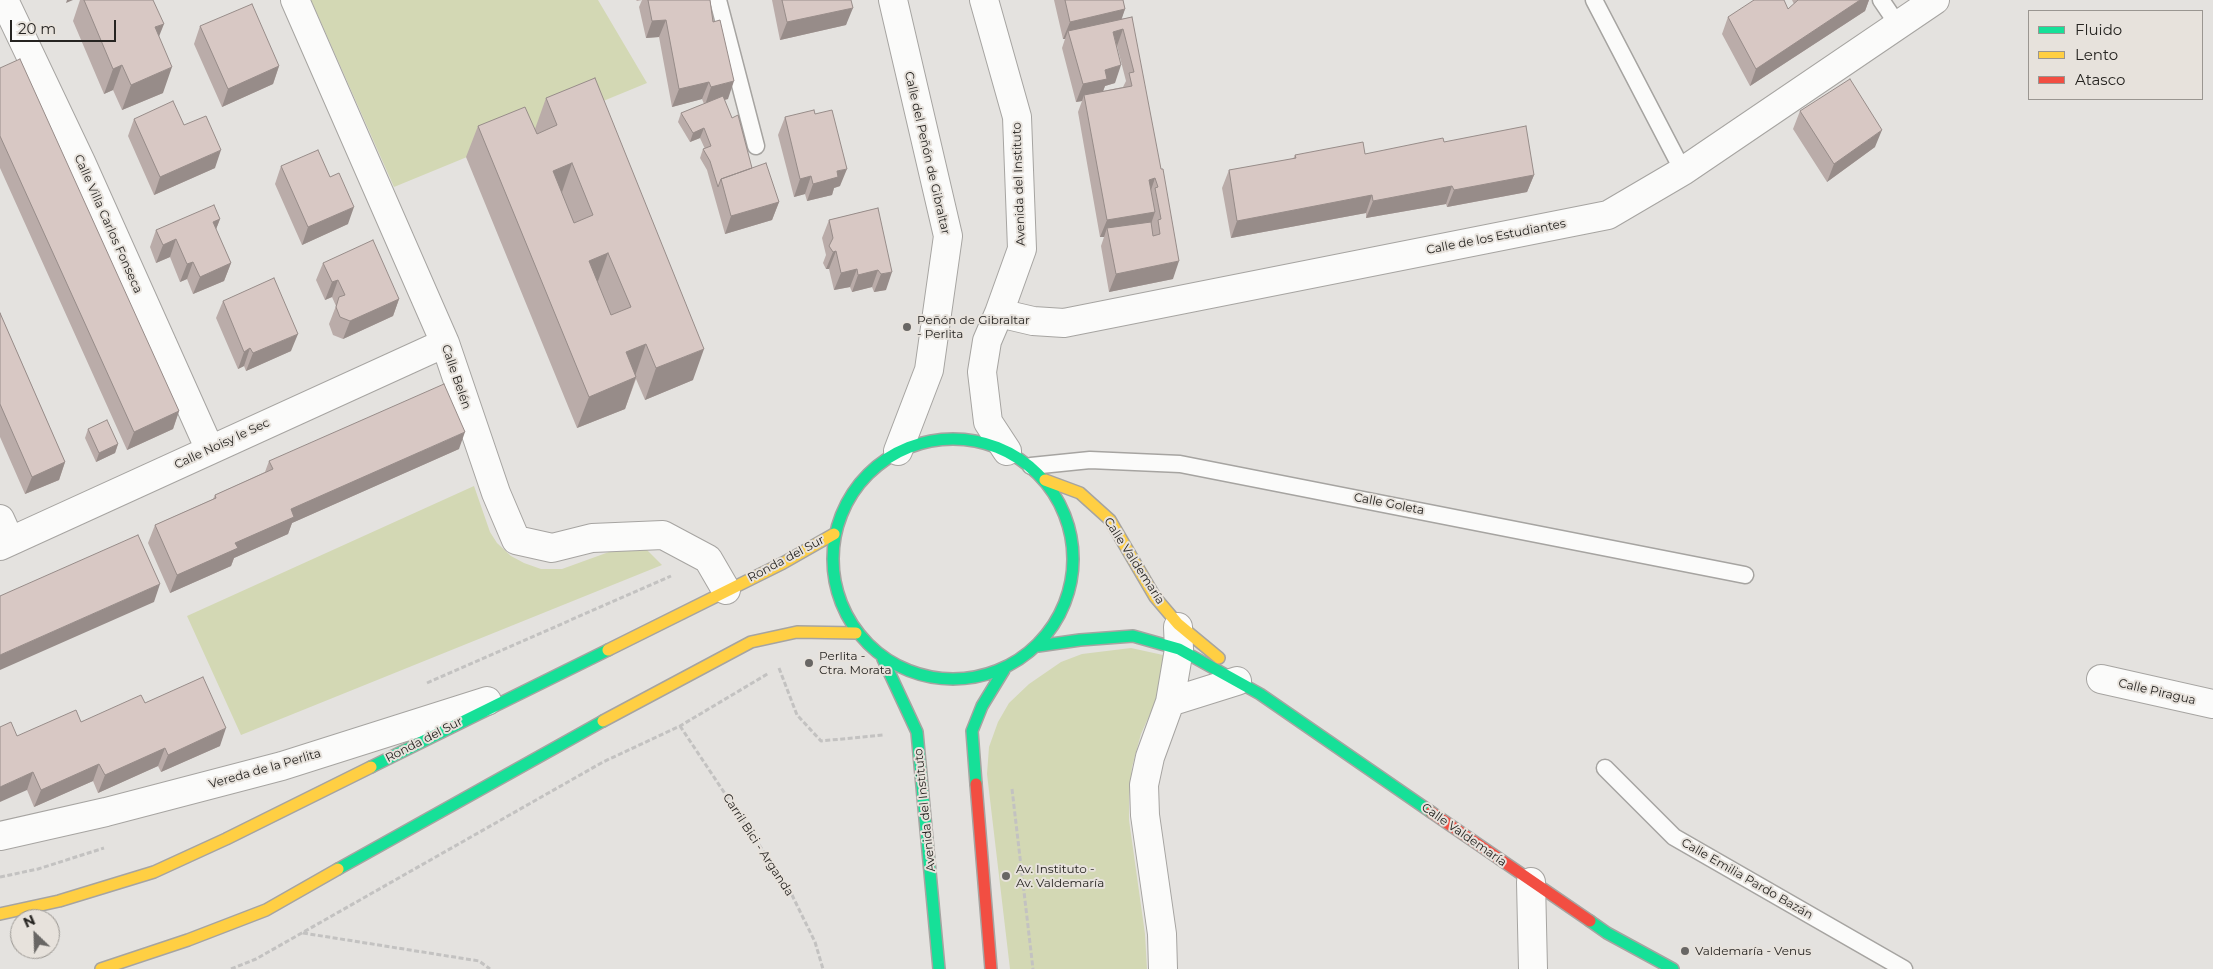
<!DOCTYPE html>
<meta charset="utf-8">
<style>
body{margin:0}
#map{position:relative;width:2213px;height:969px;overflow:hidden;background:#e4e2df;font-family:Montserrat,sans-serif}
canvas{display:block}
.legend{position:absolute;left:2028px;top:10px;width:175px;height:90px;box-sizing:border-box;background:#e7e2dc;border:1px solid #9a9691;margin:0;padding:6px 9px;list-style:none;font-size:15px;color:#262421}
.legend li{display:flex;align-items:center;gap:10px;height:25px}
.legend b{width:25px;border:1px solid #9a9691}
.north{position:absolute;left:10px;top:909px;width:50px;height:50px;box-sizing:border-box;background:#e7e2dc;border:1px solid #9a9691;border-radius:50%;rotate:336deg;font-size:14px;font-weight:700;line-height:20px;text-align:center;color:#262421}
.north::after{content:'';display:block;margin:auto;width:18px;height:22px;background:#686664;clip-path:polygon(50% 0,100% 100%,50% 72%,0 100%)}
.scale{position:absolute;left:10px;top:20px;width:106px;height:22px;box-sizing:border-box;border:2px solid #262421;border-top:0;padding-left:6px;font-size:15px;line-height:18px;white-space:nowrap;color:#262421;-webkit-text-stroke:4px #e7e2dc;paint-order:stroke}
</style>
<div id="map">
<canvas width="2213" height="969"></canvas>
<ul class="legend">
<li><b style="height:6px;background:#16e098"></b>Fluido</li>
<li><b style="height:6px;background:#ffcf43"></b>Lento</li>
<li><b style="height:6px;background:#f24e42"></b>Atasco</li>
</ul>
<div class="north">N</div>
<div class="scale">20 m</div>
</div>
<script>
const c = document.querySelector('canvas').getContext('2d');
c.lineJoin = 'round';
function fillPath(path, color) { c.fillStyle = color; c.fill(path, 'evenodd'); }
const shape = rows => new Path2D(rows.map(r => 'M' + r).join(''));
function stroke(path, color, width, dash) { c.strokeStyle = color; c.lineWidth = width; c.lineCap = dash ? 'butt' : 'round'; c.setLineDash(dash || []); c.stroke(path); }
function label(font, color, halo, rows, align = 'center') {
  c.font = font + ' Montserrat,sans-serif'; c.lineWidth = 4; c.setLineDash([]); c.textBaseline = 'middle'; c.strokeStyle = halo; c.fillStyle = color; for (const [text, x, y, turn = 0] of rows) {
    c.save(); c.translate(x, y); c.rotate((+turn || 0) * Math.PI / 180); c.textAlign = isNaN(turn) ? turn : align; if (halo) c.strokeText(text, 0, 0); c.fillText(text, 0, 0); c.restore();
  }
}
const green = shape([
 [311,0,598,0,647,83,394,187],
 [474,486,490,532,497,543,511,556,524,563,541,569,562,569,620,548,644,547,662,565,241,735,187,616],
 [1131,648,1163,655,1167,662,1163,685,1141,734,1132,767,1129,796,1129,820,1145,934,1147,969,1010,969,987,774,989,747,998,722,1009,703,1029,684,1061,662,1082,654]
]);
const path = shape([
 [779,668,797,715,821,741,883,735],
 [427,683,671,576],
 [680,726,791,893,815,942,823,969],
 [1012,789,1033,969],
 [0,877,38,869,104,848],
 [303,933,479,961,490,969],
 [231,969,256,959,603,762,680,726,769,673]
]);
const lane = shape([
 [718,0,756,146],
 [1594,0,1683,171],
 [1881,0,1898,25],
 [1031,466,1090,460,1180,464,1745,575],
 [1605,768,1674,837,1904,969]
]);
const street = shape([
 [4,0,81,162,210,450],
 [295,0,445,343,496,493,516,540,552,548,592,538,663,535,708,559,726,590],
 [893,0,948,236,929,370,898,451],
 [984,0,1017,117,1022,249,999,313,987,341,982,372,988,422,1007,451],
 [999,313,1033,321,1064,323,1608,215,1683,171,1935,0],
 [0,519,10,541],
 [0,546,445,343],
 [2101,679,2213,704],
 [1170,702,1237,681],
 [0,836,106,812,282,766,487,701],
 [1531,882,1533,969],
 [1163,969,1162,934,1145,815,1144,785,1150,757,1170,702,1179,649,1178,627]
]);
const fast = shape([
 '833 559a120 120 0 1 1 240 0a120 120 0 1 1-240 0Z',
 [1038,646,1080,640,1133,636,1179,649,1260,694,1431,812],
 [883,659,917,732,939,969],
 [371,767,608,650],
 [976,784,972,731,982,706,1004,670],
 [338,869,603,721],
 [1590,921,1607,933,1673,969]
]);
const slow = shape([
 [1045,480,1080,493,1110,520,1155,597,1178,624,1219,658],
 [608,650,783,563,834,534],
 [603,721,751,642,797,632,856,633],
 [0,914,59,901,154,872,226,839,371,767],
 [101,969,188,940,266,910,338,869]
]);
const jam = shape([
 [976,784,991,969],
 [1431,812,1590,921]
]);
const wall = shape([
 [80,0,153,0,159,37,163,93,122,110,113,90,104,94,73,21],
 [636,0,710,0,728,99,724,100,752,168,779,202,772,220,725,234,707,170,700,158,703,149,705,149,700,138,690,142,678,122,681,113,704,104,702,99,672,107,659,37,646,38,639,7,642,0,637,1],
 [772,0,851,0,846,25,780,40],
 [1054,0,1123,0,1125,9,1121,19,1132,17,1173,279,1109,292,1101,246,1104,237,1100,237,1078,112,1082,101,1076,102,1062,48,1065,39,1063,39],
 [1117,46,1126,81,1123,87,1103,91,1105,86,1115,83],
 [1792,0,1869,0,1865,11,1750,86,1722,34,1728,17,1788,9,1794,4],
 [200,26,279,66,273,84,222,107,194,44],
 [0,68,179,411,173,429,127,450,0,168],
 [546,98,693,380,645,400,636,379,625,409,577,428,466,157,478,126,535,129],
 [1800,111,1875,147,1827,182,1793,129],
 [785,117,840,186,834,188,832,195,807,201,805,194,794,197,778,135],
 [134,119,184,125,215,168,154,195,128,136],
 [1444,142,1534,175,1527,192,1447,207,1446,204,1366,218,1366,213,1231,238,1222,188,1229,170,1293,159,1295,155,1365,154],
 [281,166,330,177,348,224,302,245,275,184],
 [878,208,886,290,874,292,872,287,852,292,850,287,834,290,829,269,826,269,823,263,826,255,822,238,829,220],
 [220,219,216,229,231,263,224,281,193,294,187,279,180,282,170,257,156,263,150,247,156,230],
 [323,263,399,299,393,316,343,339,333,335,329,324,336,306,332,297,325,300,316,280],
 [223,301,291,351,246,371,244,366,238,369,216,318],
 [0,313,65,462,59,480,25,494,0,437],
 [88,429,118,444,115,453,96,462,85,438],
 [459,449,292,523,288,534,234,558,231,566,170,593,148,543,155,525,213,499,215,495,265,472,269,461],
 [145,703,220,746,161,772,158,766,98,793,93,781,34,807,27,790,17,736,81,722]
]);
const shadedWall = shape([
 [67,0,73,0,66,3],
 [1860,0,1869,0,1865,11,1750,86,1756,69],
 [853,8,846,25,780,40,787,22],
 [1125,9,1119,27,1068,31,1065,39,1063,39,1070,22],
 [666,20,659,37,646,38,652,21],
 [164,24,154,49,155,27],
 [1123,29,1117,46,1113,32],
 [122,65,113,90,104,94,113,69],
 [1121,65,1115,83,1105,86,1101,97,1084,95,1082,101,1076,102,1083,84,1105,70],
 [279,66,273,84,222,107,228,89],
 [172,67,163,93,122,110,131,85],
 [734,81,728,99,705,105,711,87],
 [709,82,702,99,672,107,679,89],
 [704,128,700,138,690,142,693,133],
 [1882,130,1875,147,1827,182,1834,164],
 [221,150,215,168,154,195,160,177],
 [572,163,561,195,553,171],
 [847,169,840,186,834,188,832,195,807,201,813,184,837,171],
 [1534,175,1527,192,1447,207,1454,190],
 [811,176,805,194,794,197,800,179],
 [1155,178,1149,196,1149,180],
 [1452,186,1446,204,1366,218,1373,201],
 [1372,195,1366,213,1231,238,1237,221],
 [779,202,772,220,725,234,731,216],
 [354,207,348,224,302,245,308,227],
 [1155,212,1149,230,1107,228,1104,237,1100,237,1107,220],
 [220,219,213,237,213,222],
 [176,239,170,257,156,263,163,245],
 [836,251,829,269,826,269,833,252],
 [608,253,597,284,589,261],
 [1179,261,1173,279,1109,292,1116,274],
 [193,262,187,279,180,282,187,264],
 [231,263,224,281,193,294,200,277],
 [857,269,850,287,834,290,841,273],
 [878,270,872,287,852,292,858,275],
 [892,272,886,290,874,292,881,274],
 [338,280,332,297,325,300,332,282],
 [399,299,393,316,343,339,350,321],
 [298,334,291,351,246,371,253,353],
 [646,344,635,376,626,352],
 [250,348,244,366,238,369,244,352],
 [704,349,693,380,645,400,656,368],
 [636,377,625,409,577,428,589,397],
 [179,411,173,429,127,450,134,432],
 [465,432,459,449,292,523,288,534,234,558,231,566,170,593,177,575,235,543,291,509],
 [118,444,115,453,96,462,99,453],
 [65,462,59,480,25,494,32,477],
 [160,584,154,602,0,670,0,655],
 [226,728,220,746,161,772,168,755],
 [165,748,158,766,98,793,105,775],
 [99,764,93,781,34,807,41,790],
 [33,772,27,790,0,802,0,787]
]);
const building = shape([
 [84,0,153,0,164,24,155,27,172,67,131,85,122,65,113,69,84,0],
 [648,0,710,0,713,22,720,20,734,81,711,87,709,82,679,89,666,20,652,21,648,0],
 [782,0,851,0,853,8,787,22,782,0],
 [1065,0,1123,0,1125,9,1070,22,1065,0],
 [1754,0,1784,0,1788,9,1798,0,1860,0,1756,69,1728,17,1754,0],
 [252,4,279,66,228,89,200,26,252,4],
 [1132,17,1161,169,1163,169,1179,261,1116,274,1107,228,1151,222,1153,236,1160,234,1158,220,1161,219,1155,188,1158,187,1155,178,1149,180,1155,212,1107,220,1084,95,1132,86,1129,73,1134,72,1123,29,1113,32,1121,65,1105,70,1107,79,1083,84,1068,31,1132,17],
 [20,59,179,411,134,432,0,136,0,68,20,59],
 [595,78,704,349,656,368,646,344,626,352,636,377,589,397,478,126,525,107,537,134,557,125,546,98,595,78],
 [572,163,593,215,574,223,553,171,572,163],
 [608,253,631,307,611,315,589,261,608,253],
 [1850,79,1882,130,1834,164,1800,111,1850,79],
 [723,96,732,118,738,115,752,168,721,179,718,187,710,161,703,149,711,146,704,128,693,133,681,113,723,96],
 [173,101,184,125,206,116,221,150,160,177,134,119,173,101],
 [814,110,815,114,832,110,847,169,837,171,838,177,813,184,811,176,800,179,785,117,814,110],
 [1526,126,1534,175,1454,190,1452,186,1373,201,1372,195,1237,221,1229,170,1296,158,1295,155,1363,142,1365,154,1443,138,1444,142,1526,126],
 [318,150,330,177,339,173,354,207,308,227,281,166,318,150],
 [766,163,779,202,731,216,721,179,766,163],
 [214,205,220,219,213,222,231,263,200,277,193,262,187,264,176,239,163,245,156,230,214,205],
 [878,208,892,272,881,274,878,270,858,275,857,269,841,273,836,251,833,252,829,246,833,238,829,220,878,208],
 [373,240,399,299,350,321,340,317,336,307,339,297,345,295,338,280,332,282,323,263,373,240],
 [274,278,298,334,253,353,250,348,244,352,223,301,274,278],
 [0,313,65,462,32,477,0,404,0,313],
 [444,384,465,432,291,509,294,517,235,543,238,548,177,575,155,525,216,498,215,495,273,469,269,461,444,384],
 [107,420,118,444,99,453,88,429,107,420],
 [138,535,160,584,0,655,0,596,138,535],
 [203,677,226,728,168,755,165,748,105,775,99,764,41,790,33,772,0,787,0,727,11,722,17,736,76,710,81,722,141,695,145,703,203,677]
]);
const markers = [
 [907,327,5,"#686664"],
 [809,663,5,"#686664"],
 [1006,876,5,"#686664"],
 [1685,951,5,"#686664"]
];
const streetNames = [
 ["Calle del Peñón de Gibraltar",927,153,77],
 ["Avenida del Instituto",1019,184,-92],
 ["Calle Villa Carlos Fonseca",108,224,66],
 ["Calle de los Estudiantes",1496,237,-11],
 ["Calle Belén",456,377,71],
 ["Calle Noisy le Sec",222,444,-25],
 ["Calle Goleta",1389,504,11],
 ["Ronda del Sur",786,559,-28],
 ["Calle Valdemaría",1134,561,57],
 ["Calle Piragua",2157,692,13],
 ["Ronda del Sur",424,740,-27],
 ["Vereda de la Perlita",265,769,-16],
 ["Avenida del Instituto",925,810,-96],
 ["Calle Valdemaría",1464,835,35],
 ["Carril Bici - Arganda",758,845,57],
 ["Calle Emilia Pardo Bazán",1747,879,30]
];
const poiNames = [
 ["Peñón de Gibraltar",917,320],
 ["- Perlita",917,334],
 ["Perlita -",819,656],
 ["Ctra. Morata",819,670],
 ["Av. Instituto -",1016,869],
 ["Av. Valdemaría",1016,883],
 ["Valdemaría - Venus",1695,951]
];
fillPath(green, '#d3d8b4');
stroke(lane, '#a6a4a1', 19);
stroke(street, '#a6a4a1', 30);
stroke(fast, '#a6a4a1', 14);
stroke(slow, '#a6a4a1', 14);
stroke(jam, '#a6a4a1', 14);
stroke(path, '#c3c2c1', 3, [5, 2.5]);
stroke(lane, '#fbfbfa', 16);
stroke(street, '#fbfbfa', 28);
stroke(fast, '#16e098', 11);
stroke(slow, '#ffcf43', 11);
stroke(jam, '#f24e42', 11);
fillPath(wall, '#baaca9');
fillPath(shadedWall, '#978c89');
fillPath(building, '#d8c8c4');
stroke(building, '#978c89', 1);
for (const [x, y, r, color] of markers) { const dot = new Path2D(); dot.arc(x, y, r, 0, 2 * Math.PI); c.fillStyle = color; c.fill(dot); stroke(dot, '#e7e2dc', 2); }
label('12px', '#262421', '#e7e2dc', streetNames);
label('12px', '#262421', '#e7e2dc', poiNames, 'left');
</script>
